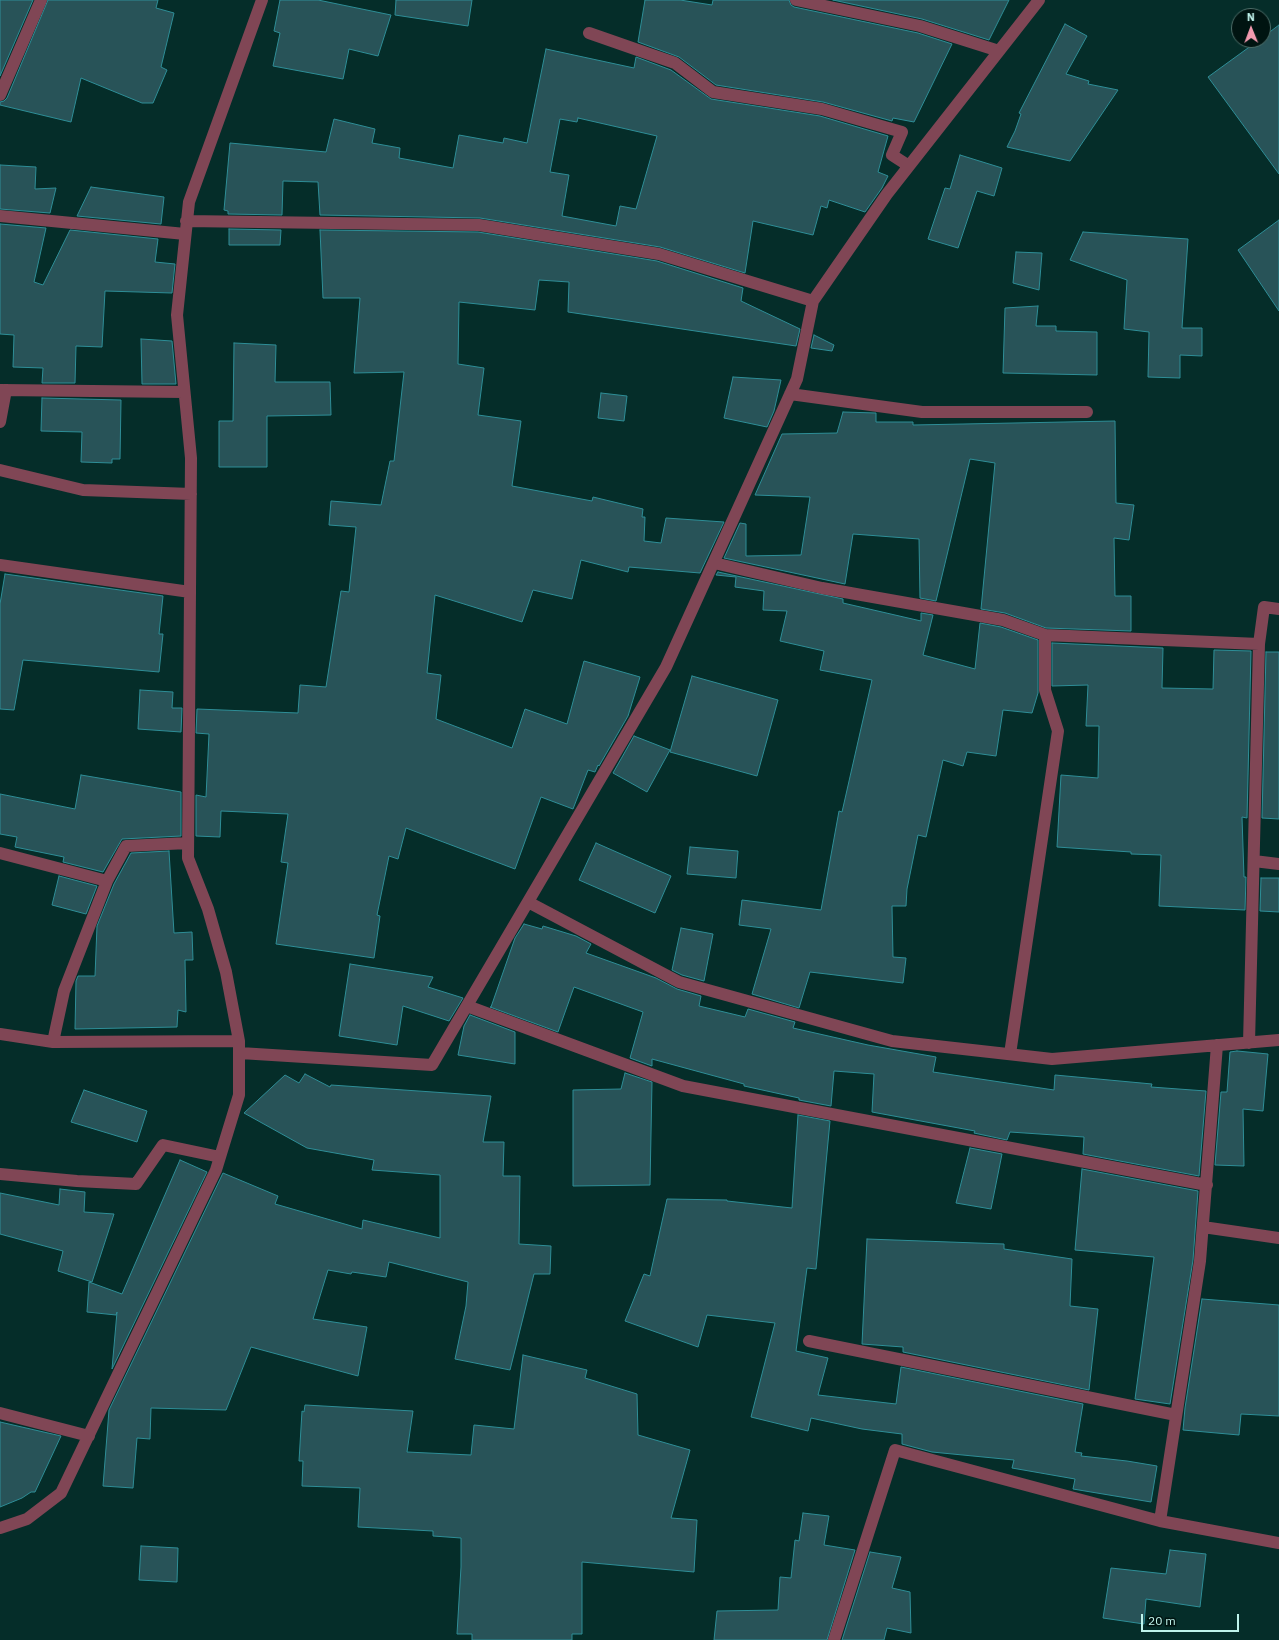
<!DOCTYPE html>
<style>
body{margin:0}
#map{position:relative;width:1279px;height:1640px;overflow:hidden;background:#052d29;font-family:"IBM Plex Sans",sans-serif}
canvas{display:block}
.north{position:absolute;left:1231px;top:8px;width:40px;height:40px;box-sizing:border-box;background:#001411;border:1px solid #4c6d68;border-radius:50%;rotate:359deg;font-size:11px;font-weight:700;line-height:16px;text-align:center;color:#bff3eb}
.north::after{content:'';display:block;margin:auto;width:14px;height:18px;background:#f29aaf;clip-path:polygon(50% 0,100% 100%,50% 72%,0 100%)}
.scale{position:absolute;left:1141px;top:1614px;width:98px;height:18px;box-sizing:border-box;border:2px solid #bff3eb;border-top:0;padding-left:5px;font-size:12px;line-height:14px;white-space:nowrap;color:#bff3eb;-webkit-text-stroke:3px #001411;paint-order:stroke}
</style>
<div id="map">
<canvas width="1279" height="1640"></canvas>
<div class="north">N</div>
<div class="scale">20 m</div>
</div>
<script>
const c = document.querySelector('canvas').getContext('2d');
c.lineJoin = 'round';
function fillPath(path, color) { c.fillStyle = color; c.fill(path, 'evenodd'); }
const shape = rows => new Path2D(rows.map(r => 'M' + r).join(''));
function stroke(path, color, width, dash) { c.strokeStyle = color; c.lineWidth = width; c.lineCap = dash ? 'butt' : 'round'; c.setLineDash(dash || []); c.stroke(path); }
const building = shape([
 [0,0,33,0,0,76,0,0],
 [48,0,158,0,156,8,174,13,161,67,167,70,153,103,142,103,81,78,71,122,0,105,0,102,4,101,7,98,48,0],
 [280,0,318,0,391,15,378,56,349,49,343,79,273,66,280,33,274,31,280,0],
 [396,0,472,0,468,26,395,15,396,0],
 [645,0,680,0,712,5,713,0,789,0,791,5,794,7,918,33,952,44,914,122,893,118,892,121,823,102,716,85,679,57,638,42,645,0],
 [833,0,1009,0,989,40,922,19,833,0],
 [1065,24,1087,36,1066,74,1089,81,1088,84,1118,90,1070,161,1007,147,1015,131,1021,114,1019,113,1065,24],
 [1279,25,1279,174,1208,77,1259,40,1263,40,1263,37,1279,25],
 [546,49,634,68,636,57,671,70,711,99,820,116,888,136,878,172,888,176,882,188,865,212,829,200,827,208,821,206,813,235,753,221,745,273,660,247,480,218,320,215,318,182,283,181,282,215,228,214,228,211,224,210,230,143,326,152,334,119,375,129,372,143,400,148,399,158,453,168,459,135,503,143,504,138,527,143,546,49],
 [578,118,657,136,636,209,620,206,616,226,562,216,569,175,550,172,560,119,577,122,578,118],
 [960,155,1002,168,994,196,977,191,958,248,928,239,945,188,950,189,960,155],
 [0,165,36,167,35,189,56,188,50,213,0,209,0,165],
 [91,187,164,197,161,224,77,216,91,187],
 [1279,220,1279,311,1238,250,1279,220],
 [0,224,46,228,34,282,43,285,70,230,158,239,155,262,175,264,172,293,105,291,102,347,76,346,75,383,42,383,43,368,13,367,14,335,0,334,0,224],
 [229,229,281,230,280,245,229,245,229,229],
 [320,230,478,232,657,261,743,288,741,301,800,329,796,346,568,312,569,282,539,280,535,310,459,302,458,364,484,368,478,415,521,421,512,486,592,501,593,497,643,509,642,517,645,517,644,541,661,543,666,518,724,522,700,573,629,567,628,572,581,560,572,599,533,590,522,622,435,595,427,673,441,675,436,719,512,748,525,709,567,724,584,661,640,677,628,716,599,766,598,765,595,772,588,770,573,809,541,797,515,869,406,828,398,859,389,856,377,915,380,916,374,958,276,944,288,863,281,862,288,814,221,811,220,837,196,836,196,795,206,797,209,734,196,733,197,709,298,713,300,685,326,687,341,591,349,592,356,527,329,525,331,501,381,505,390,461,394,461,404,372,354,373,360,298,323,298,320,230],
 [1083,232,1188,239,1182,328,1202,328,1202,356,1180,355,1180,378,1148,377,1149,332,1124,329,1127,280,1070,260,1083,232],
 [1016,252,1042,253,1039,290,1013,283,1016,252],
 [1038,306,1036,326,1056,326,1056,331,1097,332,1097,375,1003,373,1005,308,1038,306],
 [814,335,834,345,832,351,811,348,814,335],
 [141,339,172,341,176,384,142,384,141,339],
 [234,343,276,345,275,382,330,382,331,415,267,416,267,467,219,467,219,421,233,421,234,343],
 [733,377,781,380,774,411,767,427,724,418,733,377],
 [601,393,627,396,624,421,598,418,601,393],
 [42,398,121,400,120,459,112,459,112,463,81,462,82,432,41,431,42,398],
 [843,412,876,413,876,422,913,422,913,425,1115,421,1116,503,1134,505,1129,540,1114,538,1115,596,1131,596,1131,631,1046,628,1005,613,981,609,995,463,970,459,936,601,920,598,919,539,853,534,845,584,724,558,740,523,746,524,746,556,801,555,810,497,755,495,782,434,837,433,843,412],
 [718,572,843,599,843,603,921,621,921,613,933,615,923,655,975,669,980,623,1001,627,1038,640,1038,693,1032,713,1003,710,996,756,967,752,963,766,943,760,926,837,918,835,907,889,906,906,892,906,893,957,906,958,903,983,810,972,799,1008,752,994,771,929,739,925,742,900,821,910,839,811,842,812,872,680,820,670,824,651,780,641,787,611,763,610,764,591,735,587,736,577,716,575,718,572],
 [5,574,163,596,159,634,163,634,159,672,23,660,14,710,0,709,0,604,5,574],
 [1052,643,1163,648,1162,688,1213,689,1214,650,1251,651,1247,818,1242,817,1244,877,1246,877,1245,910,1159,906,1161,855,1131,854,1131,852,1057,847,1061,775,1098,778,1099,726,1086,726,1088,685,1052,686,1052,643],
 [1266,652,1279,652,1279,819,1262,818,1266,652],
 [692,676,778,700,757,776,670,752,692,676],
 [140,690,173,692,172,708,182,708,181,732,138,729,140,690],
 [634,736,670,750,647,792,613,773,634,736],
 [81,775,181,792,181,836,122,839,103,872,63,862,64,857,15,847,17,837,0,834,0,794,75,809,81,775],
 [596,843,671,876,655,913,579,880,596,843],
 [690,847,738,851,736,878,687,874,690,847],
 [169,851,174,933,192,932,193,960,185,960,186,1012,178,1010,177,1027,75,1029,76,981,78,976,95,976,97,926,114,884,131,853,169,851],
 [59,876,97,886,86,914,52,905,59,876],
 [1261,878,1279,878,1279,912,1260,911,1261,878],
 [524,924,542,929,543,926,576,936,591,944,586,953,656,978,677,989,701,996,699,1006,745,1017,748,1009,795,1022,793,1028,868,1045,936,1057,933,1072,1054,1090,1055,1075,1152,1084,1151,1087,1206,1091,1199,1176,1083,1154,1084,1137,1010,1132,1007,1140,974,1133,975,1131,872,1112,874,1074,834,1071,831,1106,799,1100,799,1098,744,1086,744,1084,652,1059,652,1066,630,1058,643,1012,574,987,558,1032,490,1007,491,1007,515,938,524,924],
 [681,928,713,934,704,981,682,975,672,970,681,928],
 [350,964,433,977,428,987,463,998,449,1021,403,1006,397,1045,339,1036,350,964],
 [470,1015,515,1032,515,1064,458,1055,464,1026,470,1015],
 [1237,1051,1268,1054,1263,1111,1243,1109,1244,1166,1215,1165,1221,1092,1227,1092,1230,1052,1237,1051],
 [625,1073,652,1082,650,1185,573,1186,573,1090,621,1089,625,1073],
 [305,1074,330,1087,331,1085,491,1096,483,1142,504,1142,503,1176,520,1176,519,1244,551,1246,550,1274,534,1274,510,1370,455,1359,466,1306,468,1282,389,1262,386,1277,352,1272,351,1274,328,1270,313,1319,367,1327,358,1376,251,1347,226,1410,151,1408,150,1439,137,1438,133,1488,103,1486,109,1410,223,1173,278,1196,275,1204,362,1229,363,1220,440,1238,440,1175,372,1170,374,1160,307,1148,244,1113,285,1075,299,1083,305,1074],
 [84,1090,147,1111,137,1142,71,1122,84,1090],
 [798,1115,830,1121,816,1269,807,1268,796,1351,828,1358,818,1395,896,1404,901,1367,1083,1404,1075,1452,1082,1453,1081,1456,1127,1461,1157,1466,1151,1502,1073,1489,1075,1479,1012,1468,1014,1460,932,1452,902,1444,902,1434,862,1429,811,1418,808,1431,751,1417,775,1323,707,1315,698,1347,625,1321,644,1274,650,1276,667,1199,727,1200,727,1201,792,1208,798,1115],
 [970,1148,1002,1154,991,1209,956,1203,970,1148],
 [180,1160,207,1172,112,1369,117,1312,116,1315,87,1312,89,1282,122,1294,180,1160],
 [1082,1169,1198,1191,1193,1260,1170,1404,1135,1399,1154,1257,1075,1250,1082,1169],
 [60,1189,85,1192,84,1212,114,1214,92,1282,58,1271,63,1251,0,1234,0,1193,59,1205,60,1189],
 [867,1239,1004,1244,1004,1249,1072,1259,1070,1306,1098,1309,1089,1390,903,1352,903,1347,862,1344,867,1239],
 [1202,1299,1279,1305,1279,1416,1241,1414,1239,1435,1183,1430,1185,1408,1202,1299],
 [523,1355,587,1370,585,1378,637,1394,638,1435,690,1450,671,1518,697,1520,694,1572,582,1562,582,1634,572,1634,572,1640,472,1640,472,1634,457,1634,461,1567,461,1538,433,1536,433,1531,358,1527,360,1488,302,1486,303,1461,299,1461,302,1411,304,1412,305,1405,413,1411,407,1452,471,1455,474,1425,514,1429,523,1355],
 [0,1422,61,1436,35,1492,31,1492,22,1498,0,1507,0,1422],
 [803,1513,829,1516,824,1545,855,1550,827,1640,714,1640,717,1611,778,1610,780,1577,791,1578,795,1540,799,1541,803,1513],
 [141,1546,178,1548,177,1582,139,1580,141,1546],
 [1170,1550,1206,1554,1200,1607,1146,1599,1144,1624,1103,1618,1111,1568,1166,1574,1170,1550],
 [870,1552,901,1557,892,1588,910,1592,911,1633,887,1628,884,1640,842,1640,870,1552]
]);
const minor = shape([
 [796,0,920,26,999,51],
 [589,33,675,63,713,92,822,109,902,132,892,155,909,166],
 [0,95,41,0],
 [0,216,185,234],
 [186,221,479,225,659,254,813,301,887,194,1039,0],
 [0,390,184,392],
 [790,394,922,412,1087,412],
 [0,422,6,390],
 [0,470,83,490,191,494],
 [714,563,822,588,1003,620,1045,635,1259,644,1249,1043],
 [0,565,190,592],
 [1259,644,1264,607,1279,609],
 [0,853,107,881,126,846,188,843],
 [1254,861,1279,864],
 [528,902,679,982,892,1041,1052,1059,1279,1040],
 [467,1006,683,1086,1207,1185],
 [0,1034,53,1042,239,1041],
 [53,1042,64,991,107,881],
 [240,1053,432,1065,666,667,797,379,813,301],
 [1010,1054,1058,731,1045,690,1045,635],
 [0,1174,77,1181,136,1184,163,1145,220,1157],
 [1203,1227,1279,1238],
 [809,1341,1176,1415],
 [0,1413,89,1436],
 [1160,1521,1200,1261,1217,1045],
 [0,1528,27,1519,61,1493,216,1170,239,1095,239,1041,226,972,208,909,188,858,191,458,177,315,189,202,262,0],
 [834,1640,895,1450,1160,1521,1279,1543]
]);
fillPath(building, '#285358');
stroke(building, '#2e8e97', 1);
stroke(minor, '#804655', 12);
</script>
